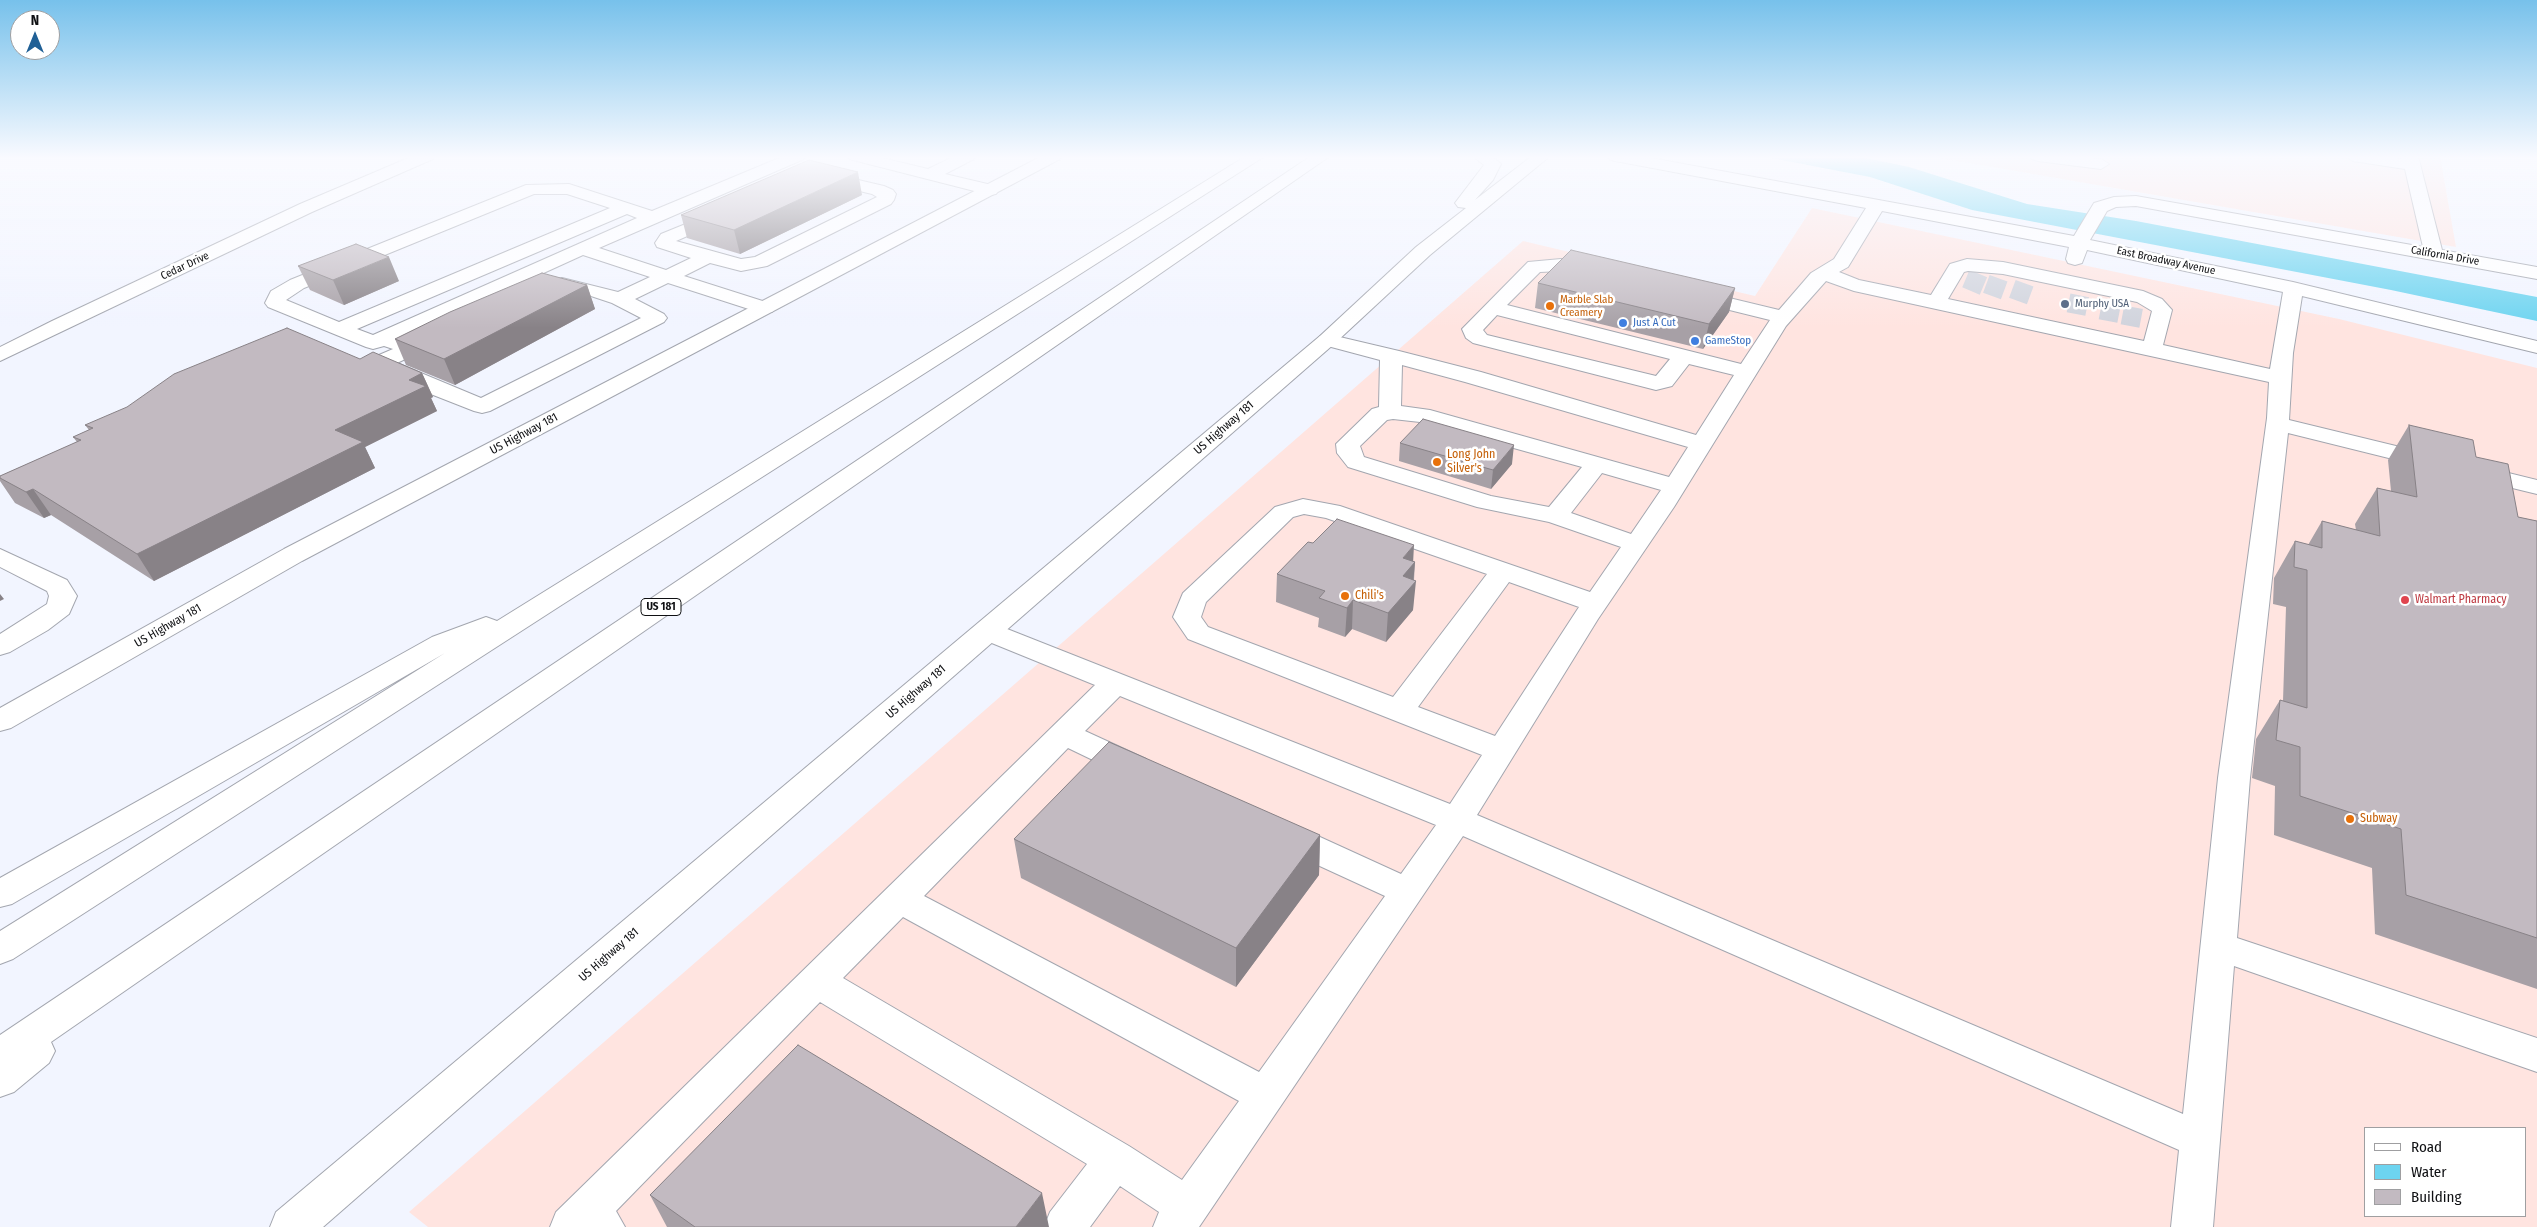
<!DOCTYPE html>
<style>
body{margin:0}
#map{position:relative;width:2537px;height:1227px;overflow:hidden;background:#f2f5ff;font-family:"Fira Sans Condensed",sans-serif}
canvas{display:block}
.legend{position:absolute;left:2364px;top:1127px;width:162px;height:90px;box-sizing:border-box;background:#fff;border:1px solid #9f9fa1;margin:0;padding:6px 9px;list-style:none;font-size:15px;color:#0f1013}
.legend li{display:flex;align-items:center;gap:10px;height:25px}
.legend b{width:25px;border:1px solid #9f9fa1}
.north{position:absolute;left:10px;top:10px;width:50px;height:50px;box-sizing:border-box;background:#fff;border:1px solid #9f9fa1;border-radius:50%;rotate:0deg;font-size:14px;font-weight:700;line-height:20px;text-align:center;color:#0f1013}
.north::after{content:'';display:block;margin:auto;width:18px;height:22px;background:#206096;clip-path:polygon(50% 0,100% 100%,50% 72%,0 100%)}
</style>
<div id="map">
<canvas width="2537" height="1227"></canvas>
<ul class="legend">
<li><b style="height:6px;background:#fff"></b>Road</li>
<li><b style="height:14px;background:#6dd4f0"></b>Water</li>
<li><b style="height:14px;background:#c2bac1"></b>Building</li>
</ul>
<div class="north">N</div>
</div>
<script>
const c = document.querySelector('canvas').getContext('2d');
c.lineJoin = 'round';
function fillPath(path, color) { c.fillStyle = color; c.fill(path, 'evenodd'); }
const shape = rows => new Path2D(rows.map(r => 'M' + r).join(''));
function stroke(path, color, width, dash) { c.strokeStyle = color; c.lineWidth = width; c.lineCap = dash ? 'butt' : 'round'; c.setLineDash(dash || []); c.stroke(path); }
function label(font, color, halo, rows, align = 'center') {
  c.font = font + ' "Fira Sans Condensed",sans-serif'; c.lineWidth = 5; c.setLineDash([]); c.textBaseline = 'middle'; c.strokeStyle = halo; c.fillStyle = color; for (const [text, x, y, turn = 0] of rows) {
    c.save(); c.translate(x, y); c.rotate((+turn || 0) * Math.PI / 180); c.textAlign = isNaN(turn) ? turn : align; if (halo) c.strokeText(text, 0, 0); c.fillText(text, 0, 0); c.restore();
  }
}
const commercial = shape([
 [1929,156,2440,156,2456,247],
 [1812,208,2339,319,2537,368,2537,1227,428,1227,409,1212,1523,241,1755,296],
 [2366,1128,2526,1128,2526,1216,2366,1216]
]);
const water = shape([
 [1761,156,1856,156,1909,167,2027,204,2136,221,2537,297,2537,321,2391,290,1972,210,1870,177]
]);
const minorTunnel = shape([
 [1971,291,1979,272],
 [1992,296,1999,277],
 [2018,301,2025,282],
 [2076,314,2080,294],
 [2108,321,2112,301],
 [2130,326,2134,305]
]);
const minor = shape([
 [413,156,435,156,433,159,312,212,0,361,0,347,52,321,300,204,413,156],
 [784,156,806,156,804,159,599,248,666,270,691,258,657,247,655,243,661,234,720,210,726,211,729,215,726,219,676,241,741,259,755,257,877,197,872,194,818,181,816,177,818,173,824,172,884,186,893,190,896,194,894,200,891,204,767,266,741,271,710,263,684,276,772,304,775,308,772,312,758,312,668,283,635,299,664,314,667,318,664,322,490,411,482,413,474,411,395,380,372,368,369,363,372,358,393,349,384,346,373,349,366,347,268,307,265,303,271,291,290,280,526,185,569,184,652,211,784,156],
 [534,194,567,194,610,208,339,322,286,300,304,288,534,194],
 [627,214,637,218,373,335,357,329,627,214],
 [583,255,650,277,618,292,562,278,546,284,543,288,546,292,553,294,564,290,585,294,612,303,641,318,481,398,397,363,418,353,422,349,418,345,401,338,583,255],
 [847,156,874,156,928,169,955,156,976,156,974,159,945,174,996,186,999,190,996,194,990,195,849,159,847,156],
 [1607,156,1640,156,2074,236,2094,203,2114,197,2136,196,2423,247,2405,169,2353,161,2345,156,2384,156,2402,159,2402,156,2418,156,2442,250,2537,267,2537,279,2136,206,2116,207,2107,211,2090,240,2293,282,2537,341,2537,353,2302,296,2293,353,2289,420,2437,456,2441,461,2437,466,2429,468,2288,433,2250,778,2237,938,2537,1038,2537,1072,2234,966,2213,1227,2171,1227,2179,1150,1463,836,1199,1227,1153,1227,1159,1212,1120,1186,1090,1227,1044,1227,1050,1212,1087,1164,820,1002,616,1211,625,1227,550,1227,556,1212,1095,685,977,637,973,631,977,625,987,622,997,625,1450,804,1482,755,1188,639,1173,617,1183,593,1275,507,1303,499,1340,506,1590,592,1621,547,1549,522,1477,507,1348,467,1337,453,1336,444,1372,409,1379,407,1380,360,1320,344,1317,340,1320,336,1327,334,1399,351,1481,372,1696,435,1734,375,1689,364,1672,386,1656,390,1473,343,1466,338,1462,329,1528,262,1561,259,1600,268,1603,272,1600,276,1593,278,1561,271,1540,272,1507,305,1741,364,1770,320,1689,300,1686,296,1689,292,1696,290,1779,310,1811,273,1834,259,1866,208,1615,161,1609,159,1607,156],
 [1882,211,2069,247,2066,259,2068,263,2075,265,2082,263,2087,250,2283,292,2270,369,2163,345,2172,310,2162,299,2143,291,2003,262,1967,259,1950,264,1931,295,1859,280,1839,272,1848,267,1882,211],
 [1968,271,2003,274,2137,302,2152,311,2144,341,1948,299,1964,272,1968,271],
 [1826,281,1854,291,2269,382,2267,418,2218,778,2183,1114,1477,815,1598,619,1674,507,1786,326,1826,281],
 [1497,315,1670,359,1656,376,1487,335,1483,330,1497,315],
 [1402,365,1465,382,1688,447,1669,477,1430,410,1401,406,1402,365],
 [1393,419,1420,422,1582,467,1549,507,1491,496,1364,457,1360,446,1387,420,1393,419],
 [1602,473,1661,490,1631,534,1571,513,1602,473],
 [1304,514,1326,518,1487,574,1393,697,1208,627,1201,617,1206,602,1293,517,1304,514],
 [1509,582,1579,607,1495,736,1418,707,1509,582],
 [1120,696,1436,825,1401,874,1298,827,1286,824,1274,827,1270,836,1274,845,1385,896,1259,1072,924,896,1068,748,1124,775,1135,778,1146,775,1151,767,1146,759,1085,731,1120,696],
 [903,917,1239,1101,1182,1180,1129,1146,843,978,903,917],
 [2030,156,2076,156,2101,159,2109,164,2101,169,2038,161,2032,159,2030,156],
 [2476,465,2537,480,2537,494,2467,477,2464,472,2467,467,2476,465],
 [0,549,67,580,77,596,69,614,48,630,10,652,0,655,0,634,47,604,49,596,47,591,0,567,0,549]
]);
const major = shape([
 [1042,156,1062,156,1060,159,302,561,11,728,0,731,0,708,284,549,1042,156],
 [1473,156,1492,156,1501,164,1493,180,1475,200,1532,156,1550,156,1430,255,1334,344,323,1227,270,1227,276,1212,1320,336,1416,247,1466,208,1458,207,1455,203,1484,165,1473,156]
]);
const highway = shape([
 [1246,156,1265,156,560,606,13,959,0,964,0,931,445,653,12,904,0,907,0,878,432,637,486,617,497,621,1246,156],
 [1311,156,1330,156,51,1042,55,1051,49,1063,14,1092,0,1097,0,1035,1311,156]
]);
const wall = shape([
 [862,195,740,254,687,238,681,215],
 [298,266,399,281,344,305,310,290],
 [1538,283,1735,288,1729,312,1703,349,1535,308],
 [587,285,595,309,455,385,406,365,395,339],
 [360,359,422,373,433,397,431,398,437,411,365,447,375,468,154,581,51,515,44,518,15,503,0,481,0,476,77,442,73,437,89,430,85,425],
 [2409,425,2476,457,2518,517,2537,521,2537,989,2375,934,2372,868,2274,835,2275,786,2252,778,2256,739,2280,700,2283,701,2286,607,2273,604,2274,578,2295,541,2308,545,2322,521,2356,530,2355,524,2377,488,2391,491,2388,460],
 [1400,443,1512,464,1491,489,1399,461],
 [1313,543,1415,562,1414,580,1413,610,1386,642,1352,629,1345,637,1318,627,1319,618,1276,602,1277,574],
 [1320,835,1319,875,1236,987,1021,878,1014,839],
 [650,1195,1049,1227,667,1227]
]);
const shadedWall = shape([
 [858,172,862,195,740,254,734,230],
 [389,257,399,281,344,305,333,280],
 [587,285,595,309,455,385,444,359],
 [1735,288,1729,312,1703,349,1709,324],
 [422,373,433,397,431,398,437,411,365,447,375,468,154,581,137,554,335,430,409,380],
 [1514,445,1512,464,1491,489,1493,470],
 [33,489,51,515,44,518,26,492],
 [1414,545,1413,564,1415,562,1413,584,1416,581,1413,610,1386,642,1388,613,1403,558],
 [0,594,4,599,0,601],
 [1353,600,1352,629,1345,637,1347,608],
 [1320,835,1319,875,1236,987,1236,948],
 [1042,1193,1049,1227,1016,1227]
]);
const building = shape([
 [809,160,858,172,734,230,681,215,809,160],
 [356,244,389,257,333,280,298,266,356,244],
 [1571,250,1735,288,1709,324,1538,283,1571,250],
 [542,273,587,285,444,359,395,339,450,312,542,273],
 [287,328,360,359,373,352,422,373,409,380,426,386,335,430,363,442,137,554,33,489,26,492,0,478,0,476,81,440,73,437,93,428,85,425,127,407,174,374,287,328],
 [1423,419,1514,445,1493,470,1400,443,1423,419],
 [2409,425,2473,440,2476,457,2508,464,2518,517,2537,521,2537,938,2406,895,2401,829,2300,796,2300,747,2276,740,2280,700,2307,708,2307,570,2294,567,2295,541,2322,548,2322,521,2380,536,2377,488,2417,497,2409,425],
 [1337,519,1414,545,1403,558,1415,562,1403,576,1416,581,1388,613,1353,600,1347,608,1319,598,1325,591,1277,574,1308,542,1313,543,1337,519],
 [1109,742,1320,835,1236,948,1014,839,1109,742],
 [798,1045,1042,1193,1016,1227,695,1227,650,1195,798,1045]
]);
const markers = [
 [2065,304,5,"#5c6f8a"],
 [1550,306,5,"#e8710a"],
 [1623,323,5,"#3f7fe0"],
 [1695,341,5,"#3f7fe0"],
 [1437,462,5,"#e8710a"],
 [1345,596,5,"#e8710a"],
 [2405,600,5,"#e0444e"],
 [2350,819,5,"#e8710a"]
];
const farStreetnames = [
 ["California Drive",2445,256,10],
 ["East Broadway Avenue",2166,261,12],
 ["Cedar Drive",185,266,-25]
];
const farFoodnames = [
 ["Marble Slab",1560,300],
 ["Creamery",1560,313]
];
const farServicenames = [
 ["Murphy USA",2075,304]
];
const farShopnames = [
 ["Just A Cut",1633,323],
 ["GameStop",1705,341]
];
const shields = [
 [661,607,40]
];
const shieldNames = [
 ["US 181",661,607]
];
const streetNames = [
 ["US Highway 181",1224,428,-41],
 ["US Highway 181",524,434,-28],
 ["US Highway 181",168,626,-30],
 ["US Highway 181",916,692,-41],
 ["US Highway 181",609,955,-41]
];
const foodNames = [
 ["Long John",1447,455],
 ["Silver's",1447,469],
 ["Chili's",1355,596],
 ["Subway",2360,819]
];
const healthNames = [
 ["Walmart Pharmacy",2415,600]
];
fillPath(commercial, '#ffe4e0');
fillPath(water, '#6dd4f0');
stroke(minorTunnel, '#d0d3dc', 19, [19, 9]);
stroke(minor, '#a3a6af', 2);
stroke(major, '#a3a6af', 2);
stroke(highway, '#a3a6af', 2);
fillPath(minor, '#fff');
fillPath(major, '#fff');
fillPath(highway, '#fff');
fillPath(wall, '#a7a0a6');
fillPath(shadedWall, '#888287');
fillPath(building, '#c2bac1');
stroke(building, '#888287', 1);
const sky = c.createLinearGradient(0, 0, 0, 328);
sky.addColorStop(0, '#77c1eb');
sky.addColorStop(0.48, '#f9faff');
sky.addColorStop(1, '#f9faff00');
c.fillStyle = sky;
c.fillRect(0, 0, 2537, 328);
for (const [x, y, r, color] of markers) { const dot = new Path2D(); dot.arc(x, y, r, 0, 2 * Math.PI); c.fillStyle = color; c.fill(dot); stroke(dot, '#fff', 2); }
label('11px', '#0f1013', '#fff', farStreetnames);
label('11px', '#c56008', '#fff', farFoodnames, 'left');
label('11px', '#4e5e75', '#fff', farServicenames, 'left');
label('11px', '#366cbe', '#fff', farShopnames, 'left');
for (const [x, y, w] of shields) { const box = new Path2D(); box.roundRect(x - w / 2, y - 8.5, w, 17, 4); c.fillStyle = '#fff'; c.fill(box); stroke(box, '#0f1013', 1); }
label('bold 11px', '#0f1013', null, shieldNames);
label('12px', '#0f1013', '#fff', streetNames);
label('12px', '#c56008', '#fff', foodNames, 'left');
label('12px', '#be3a42', '#fff', healthNames, 'left');
</script>
